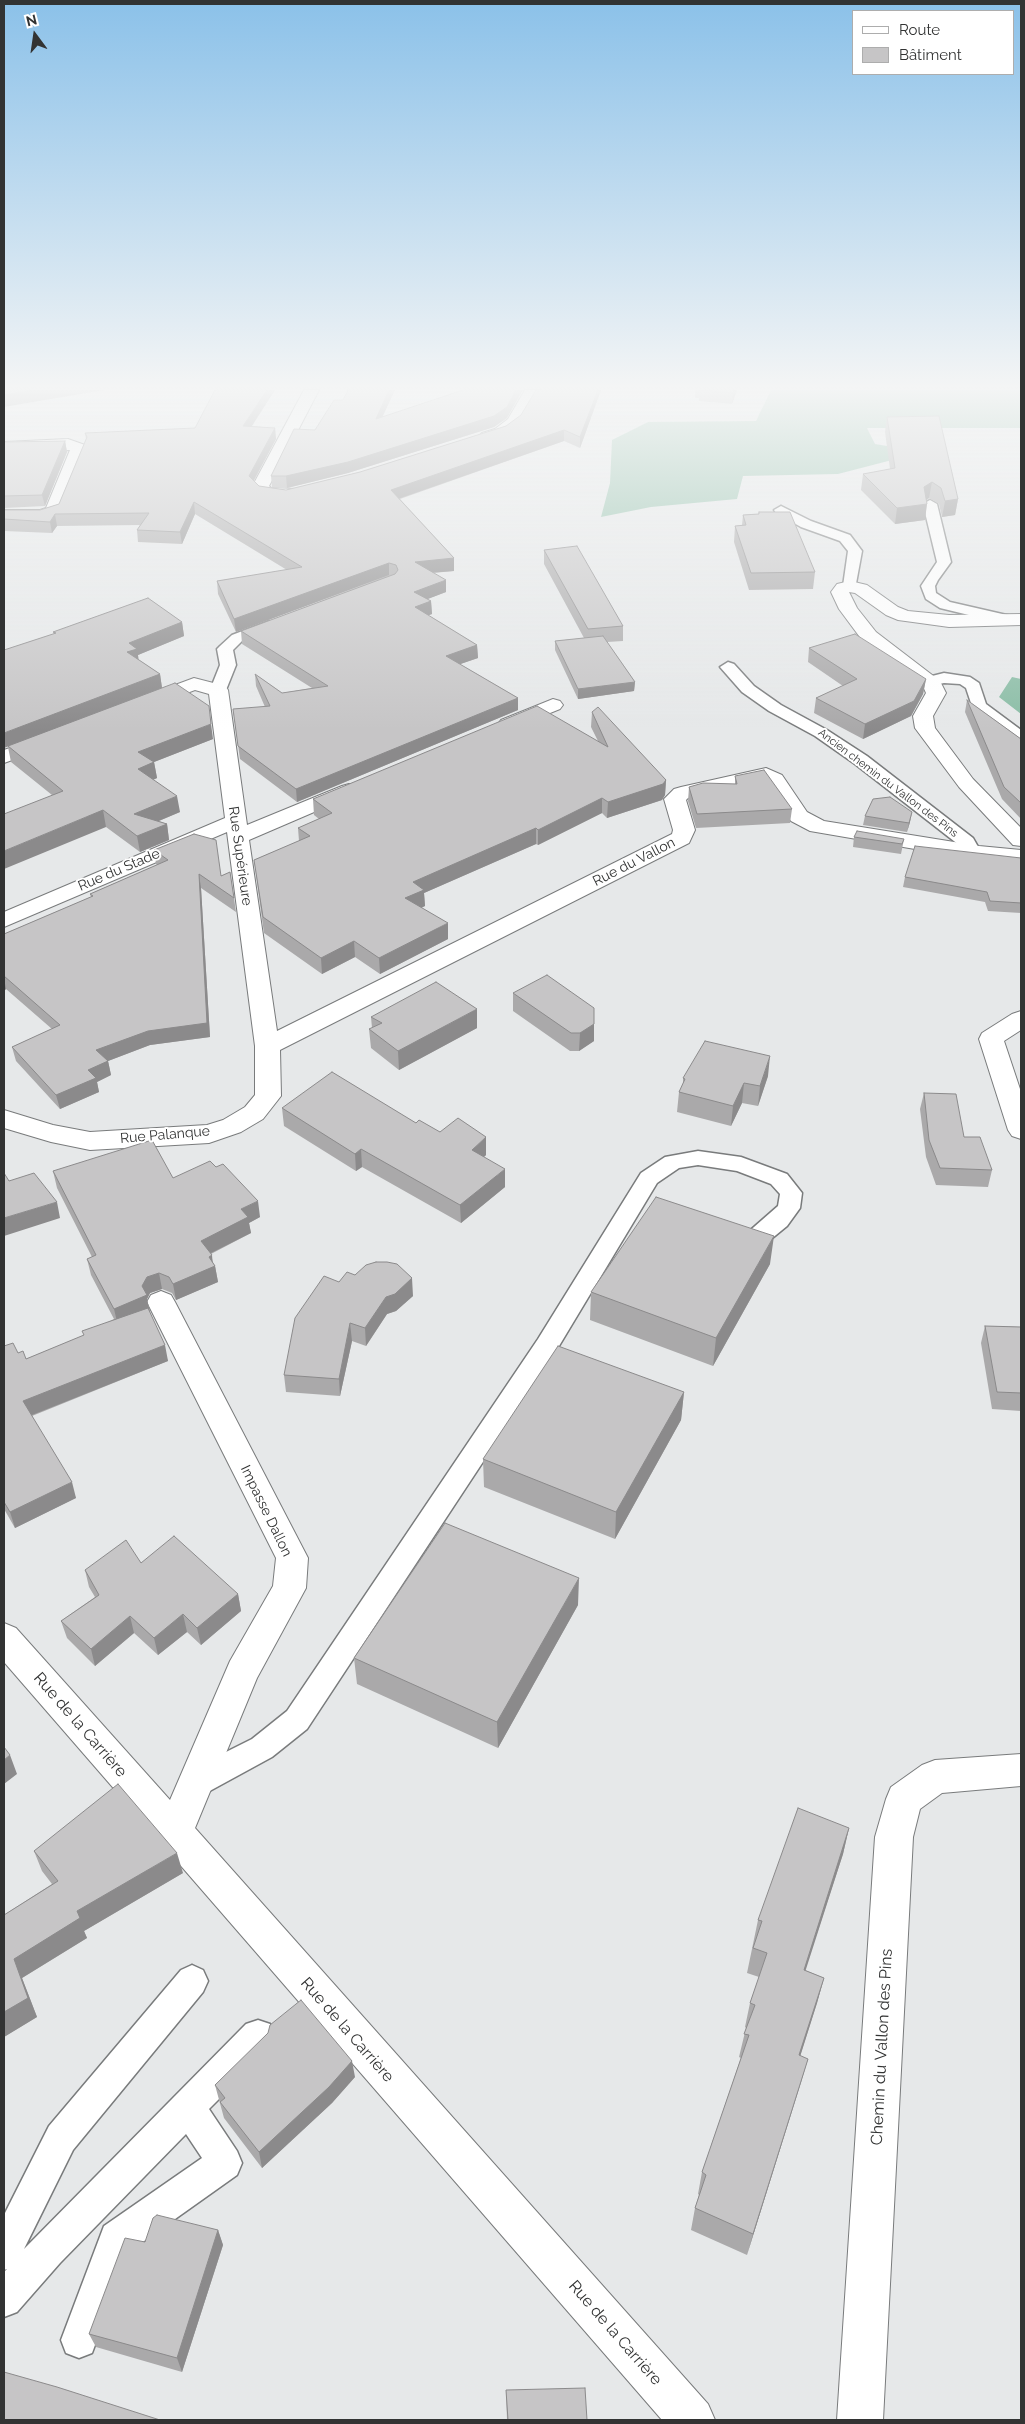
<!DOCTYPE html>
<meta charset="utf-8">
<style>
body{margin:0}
#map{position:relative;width:1025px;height:2424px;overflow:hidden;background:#e6e8e9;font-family:Raleway,sans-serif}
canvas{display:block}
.frame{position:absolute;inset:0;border:5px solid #323333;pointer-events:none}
.legend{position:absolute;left:852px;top:10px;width:162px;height:65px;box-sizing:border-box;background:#fff;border:1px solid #adadad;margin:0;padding:6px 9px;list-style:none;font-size:15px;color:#323333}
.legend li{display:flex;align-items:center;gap:10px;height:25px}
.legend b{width:25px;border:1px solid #adadad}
.north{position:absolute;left:10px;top:10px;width:50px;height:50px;-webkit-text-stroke:4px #fff;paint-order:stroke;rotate:346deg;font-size:14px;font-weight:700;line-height:20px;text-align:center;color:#323333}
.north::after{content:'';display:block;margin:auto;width:18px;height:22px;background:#323333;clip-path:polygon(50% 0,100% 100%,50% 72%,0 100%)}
</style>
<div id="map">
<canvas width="1025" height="2424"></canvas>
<div class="frame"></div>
<ul class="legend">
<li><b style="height:6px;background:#fff"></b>Route</li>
<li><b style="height:14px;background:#c6c5c6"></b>Bâtiment</li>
</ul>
<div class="north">N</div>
</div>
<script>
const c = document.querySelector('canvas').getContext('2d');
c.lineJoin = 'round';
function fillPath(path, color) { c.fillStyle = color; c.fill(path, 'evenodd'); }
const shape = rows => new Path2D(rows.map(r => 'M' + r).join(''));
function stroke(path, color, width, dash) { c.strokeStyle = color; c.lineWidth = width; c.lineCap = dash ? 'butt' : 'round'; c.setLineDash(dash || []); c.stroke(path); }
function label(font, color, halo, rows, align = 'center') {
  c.font = font + ' Raleway,sans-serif'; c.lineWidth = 4; c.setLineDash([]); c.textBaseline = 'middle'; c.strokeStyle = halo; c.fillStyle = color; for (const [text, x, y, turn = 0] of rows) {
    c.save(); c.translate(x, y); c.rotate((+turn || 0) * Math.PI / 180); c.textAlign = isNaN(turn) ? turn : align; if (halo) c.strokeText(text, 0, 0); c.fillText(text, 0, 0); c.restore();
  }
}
const forest = shape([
 [771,390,1021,390,1021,428,867,428,875,444,923,452,838,474,743,476,737,499,651,507,601,517,610,483,612,440,648,422,756,421],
 [1012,677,1021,679,1021,714,999,697]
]);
const lane = shape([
 [930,500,937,504,951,562,938,580,935,586,936,593,950,602,1011,616,1014,619,1011,622,1006,624,940,608,926,599,921,586,937,562,923,504,930,500],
 [781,506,811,521,850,535,862,551,855,589,845,589,843,586,848,551,840,541,801,527,776,513,774,510,781,506],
 [269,621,274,623,277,626,274,629,242,641,233,650,236,665,226,690,218,695,212,693,210,690,220,665,217,649,220,646,232,635,269,621],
 [728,662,734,664,754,686,781,705,827,730,867,756,973,838,981,852,978,856,966,856,959,845,855,764,815,736,769,711,742,692,720,667,728,662],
 [944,673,970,677,979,683,986,704,1021,730,1021,742,1014,741,973,709,966,688,960,684,944,683,930,686,922,681,924,678,944,673],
 [698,1151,741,1157,787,1174,802,1193,800,1208,787,1226,754,1253,746,1255,738,1253,735,1247,738,1241,778,1206,780,1194,771,1184,737,1171,698,1165,679,1168,657,1183,556,1351,307,1729,272,1757,206,1793,195,1797,184,1793,180,1783,184,1773,252,1739,287,1711,538,1339,641,1173,665,1157,698,1151],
 [192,1965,203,1970,208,1981,203,1992,73,2150,24,2249,246,2024,258,2020,270,2024,274,2036,270,2048,209,2109,237,2151,242,2163,237,2175,130,2251,92,2353,79,2358,66,2353,61,2340,104,2226,202,2158,186,2134,60,2263,17,2312,4,2317,4,2272,7,2269,4,2270,4,2215,49,2126,181,1970,192,1965]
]);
const street = shape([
 [304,390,319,390,269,486,271,488,295,489,301,491,303,494,301,497,295,499,260,496,252,487,304,390],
 [525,390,540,390,519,425,505,435,487,441,482,439,479,436,482,433,495,429,508,419,525,390],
 [68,439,85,445,87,448,59,515,42,520,4,520,4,510,40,510,46,508,70,450,4,452,4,442,68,439],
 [850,581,867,585,898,607,908,611,949,615,1021,614,1021,625,949,627,920,623,898,620,886,615,855,593,849,592,857,608,876,632,940,681,946,693,933,716,935,728,973,779,1021,828,1021,846,1013,845,959,787,915,728,913,716,926,693,922,684,862,640,839,609,831,592,837,584,850,581],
 [194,678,225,686,228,690,247,825,342,786,349,784,356,786,359,790,356,794,249,840,277,1031,672,834,673,830,664,799,674,789,681,787,766,768,782,775,807,812,824,821,979,846,1021,850,1021,864,979,860,810,831,791,821,767,783,763,781,688,798,686,800,695,830,689,843,280,1050,281,1096,263,1119,241,1132,209,1143,90,1150,51,1142,4,1128,4,1110,53,1125,90,1132,207,1125,223,1120,245,1107,255,1095,255,1046,227,832,4,927,4,912,225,818,209,694,195,690,147,708,140,706,137,702,140,698,194,678],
 [553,699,560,701,563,705,560,709,508,730,501,728,498,724,501,720,553,699],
 [44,736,51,738,54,742,51,746,4,763,4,750,44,736],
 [1021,1011,1021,1030,1004,1041,1021,1092,1021,1139,1012,1136,1008,1130,979,1039,982,1033,1012,1014,1021,1011],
 [161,1291,171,1295,175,1302,308,1558,306,1588,257,1678,195,1828,708,2404,715,2420,662,2420,4,1662,4,1623,16,1628,170,1800,230,1661,273,1586,276,1558,147,1302,151,1295,161,1291],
 [1021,1754,1021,1786,942,1793,920,1809,913,1837,883,2420,837,2420,875,1837,886,1799,891,1787,922,1765,935,1760,1021,1754]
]);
const wall = shape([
 [395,390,383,416,507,418,494,427,348,473,287,488,272,487,271,476,343,400],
 [601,390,580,448,564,441,400,499,454,558,454,571,433,573,446,592,427,599,431,601,432,614,428,615,477,645,478,658,460,664,518,698,518,710,297,802,240,759,233,709,265,707,256,686,255,674,282,693,312,688,242,644,241,631,390,575,236,632,218,594,217,581,287,570,195,514,182,544,138,542,137,530,140,525,57,526,52,533,4,531,4,510,40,510,59,504,86,439,85,433,252,426,275,428,276,439,254,481,259,486,286,490,360,472,506,426],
 [695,390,737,390,732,404,699,401,699,398,695,398],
 [887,417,958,499,955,515,942,517,939,504,929,498,927,500,925,520,895,524,861,490,863,474,890,469,885,432],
 [65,441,67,452,45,506,4,508,4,442],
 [759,512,815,572,813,589,749,590,734,542,735,526,742,525,743,515,758,514],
 [544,550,623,626,623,641,607,642,635,682,634,691,578,699,555,650,555,641,584,638,544,564],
 [182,622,184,636,138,655,138,659,160,674,162,688,213,739,154,762,157,778,153,780,180,812,159,821,167,824,169,840,140,852,106,827,52,795,11,762,8,747,54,634,53,632],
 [809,648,926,679,923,694,911,716,863,739,814,713,816,698,843,686,808,662],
 [967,700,1021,739,1021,819,1002,799,965,712],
 [592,712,666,780,665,795,662,800,607,818,602,813,538,845,536,844,424,893,425,906,421,908,448,939,380,974,355,957,322,974,264,933,254,860,299,841,298,828,319,819,314,815,313,799,598,741,591,727],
 [735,776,792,809,790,823,696,828,688,801,689,787,735,784],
 [865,816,910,822,907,832,863,825],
 [854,837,904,839,901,854,853,847],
 [154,850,221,876,230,872,236,912,201,888,210,1037,150,1045,108,1061,111,1075,97,1082,99,1092,60,1109,16,1061,12,1047,52,1029,6,989,4,991,4,934,91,897,90,894,157,865,156,864],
 [1021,858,1021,913,988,911,985,902,903,887,905,877],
 [513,993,594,1024,594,1041,579,1051,570,1051,513,1011],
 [371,1017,477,1028,399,1070,371,1048,369,1029,372,1028],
 [768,1076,758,1106,742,1103,731,1126,677,1112,679,1092,683,1084,683,1078],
 [924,1093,964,1137,992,1170,988,1187,936,1185,926,1157,920,1109],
 [282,1108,416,1123,440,1132,486,1155,484,1157,505,1187,461,1223,362,1167,356,1171,284,1126],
 [53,1171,173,1178,260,1217,249,1223,251,1233,211,1254,213,1263,215,1266,218,1282,176,1300,172,1293,162,1289,150,1293,147,1299,150,1312,168,1361,32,1416,76,1498,15,1528,4,1509,4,1346,18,1353,26,1359,83,1336,114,1319,91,1275,87,1259,92,1257,57,1188],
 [770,1264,713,1366,590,1320,591,1292],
 [355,1275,413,1296,396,1311,387,1314,366,1346,352,1341,340,1396,286,1392,284,1375,339,1282],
 [985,1326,1021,1327,1021,1411,992,1409,981,1343],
 [684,1392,681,1420,615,1539,484,1487,483,1459],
 [141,1563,238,1594,241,1611,201,1645,187,1632,158,1655,134,1633,95,1666,67,1638,61,1621,95,1597,89,1587,85,1570],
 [578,1605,498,1748,357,1684,354,1658],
 [849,1828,843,1854,805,1970,824,1978,817,2003,800,2056,808,2059,801,2082,747,2255,691,2230,695,2208,699,2195,698,2194,702,2172,741,2058,739,2057,746,2028,745,2027,750,2003,759,1977,747,1973,758,1920],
 [34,1851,183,1873,84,1931,87,1938,22,1978,37,2017,4,2037,4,1915,52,1884,42,1871],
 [355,2077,332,2103,262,2168,224,2118,215,2085],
 [218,2230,223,2245,182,2372,96,2347,89,2334,145,2242],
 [506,2390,587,2420,507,2420]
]);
const shadedWall = shape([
 [35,390,104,390,4,407,4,395],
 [267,390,275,390,245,437,243,426],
 [389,390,395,390,376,430,376,419],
 [516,390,523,390,507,418,494,427,348,473,287,488,286,476],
 [598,390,601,390,580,448,580,437],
 [734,390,737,390,732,404,733,393],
 [275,428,276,439,250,487,249,476],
 [564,430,564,441,392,501,391,490],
 [65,441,67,452,45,506,42,495],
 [932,482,929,498,921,503,924,487],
 [958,499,955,515,942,517,945,501],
 [194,502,195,514,182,544,180,532],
 [927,504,925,520,895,524,897,508],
 [55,514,57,526,52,533,50,522],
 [454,558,454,571,415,574,415,562],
 [389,563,389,575,236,632,234,619],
 [446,580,446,592,415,604,414,592],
 [431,601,432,614,416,620,415,607],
 [182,622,184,636,138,655,139,662,127,652,129,643],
 [477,645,478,658,446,669,446,656],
 [160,674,162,688,4,748,4,733],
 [926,679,923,694,911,716,863,739,865,724],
 [635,682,634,691,578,699,578,689],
 [518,698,518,710,297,802,296,789],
 [211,724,213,739,154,762,157,778,140,785,138,769,138,752],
 [666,780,665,795,662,800,607,818,608,802],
 [177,796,180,812,137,830,134,814],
 [602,798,602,813,538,845,538,830],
 [103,810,106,827,4,869,4,851],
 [912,812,910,822,907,832,909,823],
 [167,824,169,840,140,852,137,836],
 [536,828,536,844,424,893,425,906,406,914,405,898,413,882],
 [199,874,201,888,210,1037,150,1045,108,1061,111,1075,97,1082,99,1092,60,1109,56,1095,88,1070,96,1050],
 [448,923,448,939,380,974,379,958],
 [354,941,355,957,322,974,321,958],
 [4,978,6,989,4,991],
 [477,1009,477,1028,399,1070,398,1051],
 [594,1024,594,1041,579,1051,580,1033],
 [770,1056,768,1076,758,1106,760,1086],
 [744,1083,742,1103,731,1126,733,1106],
 [486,1137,486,1155,472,1167,472,1150],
 [361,1149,362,1167,356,1171,355,1154],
 [505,1169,505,1187,461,1223,460,1205],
 [258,1201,260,1217,249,1223,251,1233,203,1257,201,1241,241,1209],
 [57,1202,60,1218,4,1236,4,1218],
 [774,1236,770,1264,713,1366,716,1338],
 [212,1255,213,1267,215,1266,218,1282,176,1300,173,1284],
 [159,1273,162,1289,150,1293,147,1299,150,1312,118,1326,114,1309,142,1286,147,1277],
 [412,1278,413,1296,396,1311,387,1314,366,1346,365,1328,386,1297],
 [350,1323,352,1341,340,1396,339,1379],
 [165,1345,168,1361,27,1417,23,1401],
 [684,1392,681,1420,615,1539,616,1512],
 [72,1482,76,1498,15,1528,10,1512],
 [579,1578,578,1605,498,1748,497,1722],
 [238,1594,241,1611,201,1645,197,1628],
 [183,1614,187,1632,158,1655,154,1638],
 [130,1616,134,1633,95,1666,91,1649],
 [10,1755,17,1774,4,1784,4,1760],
 [849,1828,843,1854,798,1994,804,1970],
 [177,1853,183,1873,84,1931,87,1938,22,1978,37,2017,4,2037,4,2012,14,1959,77,1911],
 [824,1978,817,2003,793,2079,799,2055],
 [808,2059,801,2082,747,2255,753,2234],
 [352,2061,355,2077,332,2103,262,2168,259,2152],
 [218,2230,223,2245,182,2372,177,2358]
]);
const building = shape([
 [4,390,35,390,4,395,4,390],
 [215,390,267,390,243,426,275,428,249,476,259,486,286,490,360,472,506,426,521,415,536,390,598,390,580,437,564,430,391,490,454,558,415,562,446,580,414,592,431,601,415,607,477,645,446,656,518,698,296,789,238,746,233,709,270,706,255,674,282,693,328,686,241,631,395,574,398,570,396,565,389,563,234,619,217,581,302,567,194,502,180,532,137,530,149,513,55,514,50,522,4,519,4,510,40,510,59,504,87,437,85,433,195,428,215,390],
 [348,390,389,390,376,419,463,390,516,390,507,407,494,416,348,462,286,476,271,476,294,429,315,430,334,400,343,400,348,390],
 [699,390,734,390,733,393,699,390],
 [939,416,958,499,945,501,941,488,932,482,924,487,927,504,897,508,863,474,895,468,887,417,939,416],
 [65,441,42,495,4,496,4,442,65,441],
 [759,512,790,512,815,572,751,573,735,526,746,525,743,515,759,514,759,512],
 [577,546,623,626,588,629,544,550,577,546],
 [148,598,182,622,129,643,137,649,127,652,160,674,4,733,4,650,56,633,53,632,148,598],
 [855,634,926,679,914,701,865,724,816,698,857,679,809,648,855,634],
 [603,636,635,682,578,689,555,641,603,636],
 [175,683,209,706,211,724,138,752,154,762,138,769,177,796,134,814,167,824,137,836,103,810,4,851,4,814,63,791,8,746,175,683],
 [967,700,1021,739,1021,803,1004,787,967,700],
 [537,706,608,747,592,712,598,707,666,780,663,784,608,802,602,798,538,830,536,828,413,882,424,890,405,898,448,923,379,958,354,941,321,958,263,917,254,860,310,836,298,828,332,813,313,799,537,706],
 [764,770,792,809,697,814,689,787,703,783,737,784,735,776,764,770],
 [890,797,912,812,909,823,865,816,873,799,890,797],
 [857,831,904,839,902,844,854,837,857,831],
 [194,834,216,840,221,876,230,872,234,898,199,874,207,1023,148,1031,96,1050,108,1061,88,1070,96,1078,56,1095,12,1047,60,1025,4,976,4,934,93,896,90,894,168,860,154,850,194,834],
 [915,846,1021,858,1021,903,990,901,987,892,905,877,915,846],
 [547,975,594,1008,594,1024,580,1033,571,1033,513,993,547,975],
 [436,982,477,1009,398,1051,369,1029,382,1023,371,1017,436,982],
 [705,1041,770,1056,760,1086,744,1083,733,1106,679,1092,685,1079,683,1078,705,1041],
 [332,1072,416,1123,419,1120,440,1132,458,1118,486,1137,472,1150,505,1169,460,1205,361,1149,355,1154,282,1108,332,1072],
 [924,1093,956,1094,964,1137,980,1137,992,1170,940,1168,929,1140,924,1093],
 [152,1140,173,1178,210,1161,216,1167,223,1164,258,1201,241,1209,248,1217,201,1241,212,1255,209,1257,215,1266,173,1284,169,1277,159,1273,147,1277,142,1286,147,1295,114,1309,87,1259,96,1255,53,1171,152,1140],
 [4,1173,9,1181,34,1173,57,1202,4,1218,4,1173],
 [656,1197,774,1236,716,1338,591,1292,656,1197],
 [376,1262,387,1262,397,1264,412,1278,395,1294,386,1297,365,1328,350,1323,339,1379,284,1375,295,1318,324,1276,339,1282,347,1272,355,1275,366,1265,376,1262],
 [148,1308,165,1345,23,1401,72,1482,10,1512,4,1502,4,1346,13,1343,18,1353,23,1351,26,1359,84,1335,82,1331,148,1308],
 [985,1326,1021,1327,1021,1393,997,1392,985,1326],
 [558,1346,684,1392,616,1512,483,1459,558,1346],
 [445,1523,579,1578,497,1722,354,1658,445,1523],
 [174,1536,238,1594,197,1628,183,1614,154,1638,130,1616,91,1649,61,1621,99,1595,85,1570,126,1540,141,1563,174,1536],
 [4,1747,10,1755,4,1760,4,1747],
 [118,1784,177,1853,77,1911,80,1918,14,1959,28,1998,4,2012,4,1915,58,1881,34,1851,118,1784],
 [798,1808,849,1828,804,1970,824,1978,799,2055,808,2059,753,2234,695,2208,706,2175,702,2172,749,2035,744,2034,755,2005,750,2003,767,1953,753,1948,762,1921,758,1920,798,1808],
 [301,2000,352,2061,329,2087,259,2152,220,2102,225,2098,215,2085,268,2033,270,2025,301,2000],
 [157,2215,218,2230,177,2358,89,2334,125,2238,145,2242,153,2218,157,2215],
 [4,2372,57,2387,160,2420,4,2420,4,2372],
 [585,2388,587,2420,508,2420,506,2390,585,2388]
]);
const farStreetnames = [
 ["Ancien chemin du Vallon des Pins",888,783,37]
];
const streetNames = [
 ["Rue Supérieure",240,856,82],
 ["Rue du Vallon",634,862,-27],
 ["Rue du Stade",119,870,-23],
 ["Rue Palanque",165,1135,-5],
 ["Impasse Dallon",266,1511,64]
];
const nearStreetnames = [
 ["Rue de la Carrière",80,1725,49],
 ["Rue de la Carrière",347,2030,49],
 ["Chemin du Vallon des Pins",882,2047,-87],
 ["Rue de la Carrière",615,2333,49]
];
fillPath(forest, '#8bbda6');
stroke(lane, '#797b7c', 3);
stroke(street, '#797b7c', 2);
fillPath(lane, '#fff');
fillPath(street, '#fff');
fillPath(wall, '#aaa9aa');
fillPath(shadedWall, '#8b8a8b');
fillPath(building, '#c6c5c6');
stroke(building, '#8b8a8b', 1);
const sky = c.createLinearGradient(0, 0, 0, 730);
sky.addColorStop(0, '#8bc1e9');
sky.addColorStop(0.53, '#f4f5f5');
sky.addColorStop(1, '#f4f5f500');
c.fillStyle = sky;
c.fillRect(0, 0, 1025, 730);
label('11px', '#323333', '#fff', farStreetnames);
label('14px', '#323333', '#fff', streetNames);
label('16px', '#323333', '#fff', nearStreetnames);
</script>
